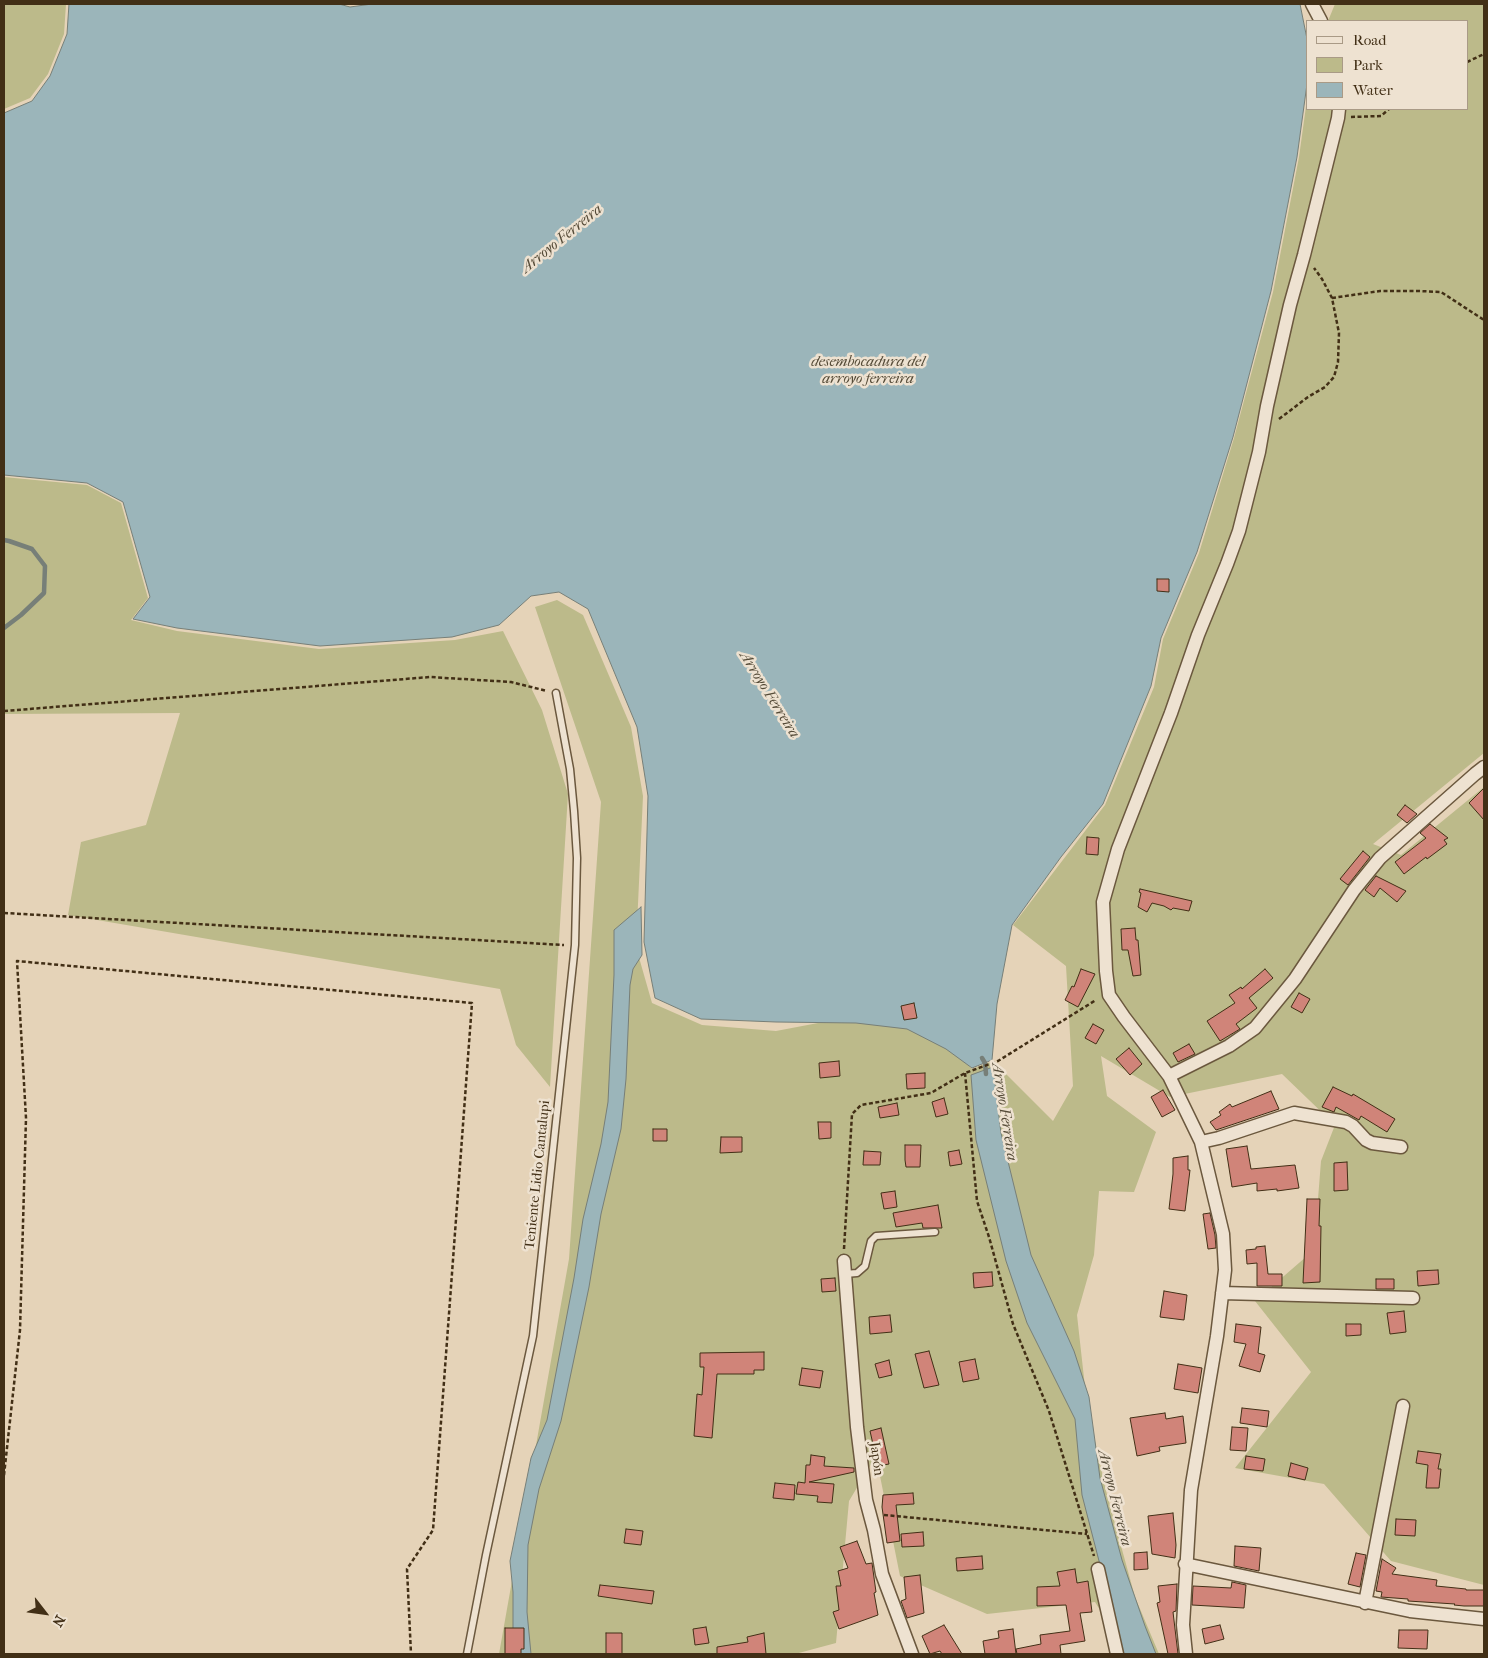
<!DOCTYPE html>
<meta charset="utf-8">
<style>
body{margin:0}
#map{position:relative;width:1488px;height:1658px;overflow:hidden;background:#e5d3b8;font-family:"IM FELL French Canon",serif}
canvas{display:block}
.frame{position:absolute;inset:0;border:5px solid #422f16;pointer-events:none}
.legend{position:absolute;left:1306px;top:20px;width:162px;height:90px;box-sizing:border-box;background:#eee2d1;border:1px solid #a99a86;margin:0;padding:6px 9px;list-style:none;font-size:15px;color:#422f16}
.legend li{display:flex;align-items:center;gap:10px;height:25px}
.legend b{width:25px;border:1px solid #a99a86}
.north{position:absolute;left:20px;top:1588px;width:50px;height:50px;-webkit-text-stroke:4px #eee2d1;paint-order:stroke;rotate:120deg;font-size:14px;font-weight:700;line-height:20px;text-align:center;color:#422f16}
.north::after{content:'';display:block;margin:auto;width:18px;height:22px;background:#422f16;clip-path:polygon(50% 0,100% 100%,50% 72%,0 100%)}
</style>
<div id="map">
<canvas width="1488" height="1658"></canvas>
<div class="frame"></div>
<ul class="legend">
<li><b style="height:6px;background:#eee2d1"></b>Road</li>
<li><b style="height:14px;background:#bcba8a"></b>Park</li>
<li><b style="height:14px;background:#9bb5ba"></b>Water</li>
</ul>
<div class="north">N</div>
</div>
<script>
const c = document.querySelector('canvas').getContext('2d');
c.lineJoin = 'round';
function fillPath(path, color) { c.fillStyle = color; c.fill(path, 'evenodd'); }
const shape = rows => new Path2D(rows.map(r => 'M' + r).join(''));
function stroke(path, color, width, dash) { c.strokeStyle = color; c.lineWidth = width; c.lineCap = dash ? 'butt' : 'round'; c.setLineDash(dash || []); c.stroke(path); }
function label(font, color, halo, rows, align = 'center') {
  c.font = font + ' "IM FELL French Canon",serif'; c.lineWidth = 5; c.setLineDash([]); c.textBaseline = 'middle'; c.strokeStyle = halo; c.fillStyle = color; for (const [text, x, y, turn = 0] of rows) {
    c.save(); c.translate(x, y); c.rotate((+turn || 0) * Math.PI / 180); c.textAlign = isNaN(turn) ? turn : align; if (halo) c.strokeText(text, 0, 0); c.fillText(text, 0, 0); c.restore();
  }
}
const green = shape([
 [4,4,66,4,64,34,48,74,30,98,4,109],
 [1335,4,1484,4,1484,753,1373,844,1401,855,1484,787,1484,1585,1391,1561,1324,1484,1235,1468,1311,1372,1255,1301,1314,1250,1321,1161,1335,1125,1282,1074,1170,1097,1101,1056,1107,1096,1156,1132,1134,1192,1099,1191,1094,1255,1077,1315,1087,1405,1106,1491,1135,1597,1159,1654,1127,1654,1095,1602,987,1614,900,1576,876,1456,849,1501,836,1643,795,1654,499,1654,569,1259,601,802,535,607,557,600,583,615,631,727,643,796,636,947,652,1003,702,1025,776,1031,855,1016,905,1018,948,1044,972,1069,993,1061,1053,1121,1073,1086,1066,966,1013,925,1105,805,1154,687,1163,639,1199,553,1234,438,1273,292,1299,157,1307,99,1307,109,1467,109,1467,21,1328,21],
 [4,477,87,485,121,503,148,598,131,620,177,631,319,649,455,640,503,631,542,710,568,794,550,1087,516,1045,500,989,68,915,81,842,146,825,180,713,4,714]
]);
const water = shape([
 [69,4,339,4,350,7,372,4,1300,4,1307,39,1307,84,1297,157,1271,291,1233,437,1197,552,1161,638,1151,686,1103,804,1061,857,1012,925,997,1004,992,1060,972,1068,946,1049,907,1029,856,1023,776,1022,701,1019,655,998,644,942,648,796,637,727,588,609,559,592,531,596,499,625,452,637,320,646,177,628,133,619,150,597,123,502,87,483,4,475,4,113,32,101,50,76,67,34,69,4],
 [641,907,642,955,633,969,630,985,626,1079,621,1129,601,1214,589,1287,561,1421,539,1489,528,1545,527,1612,531,1654,513,1654,513,1592,510,1561,531,1458,547,1420,574,1278,583,1219,601,1144,608,1102,614,975,614,930,641,907],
 [993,1067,1001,1133,1031,1255,1074,1351,1089,1397,1100,1478,1122,1560,1145,1626,1156,1654,1123,1654,1082,1495,1075,1419,1027,1323,1006,1261,976,1140,971,1075,993,1067]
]);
const stream = shape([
 [4,540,9,541,32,549,45,566,44,593,21,615,4,628],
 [982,1058,985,1063,986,1074]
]);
const building = shape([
 [1157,579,1169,579,1169,592,1157,591,1157,579],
 [1484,788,1484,820,1469,803,1484,788],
 [1405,805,1417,814,1407,823,1397,815,1405,805],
 [1430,824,1448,838,1444,840,1447,844,1427,859,1426,857,1404,874,1395,862,1426,838,1420,833,1430,824],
 [1087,837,1099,838,1098,855,1086,854,1087,837],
 [1363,851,1370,857,1348,885,1340,879,1363,851],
 [1376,876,1406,891,1397,902,1380,888,1374,897,1365,890,1376,876],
 [1140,889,1192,901,1189,911,1173,908,1171,910,1164,906,1152,903,1147,912,1138,907,1141,893,1139,892,1140,889],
 [1135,928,1136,940,1138,940,1141,975,1133,976,1128,950,1122,950,1121,929,1135,928],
 [1081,969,1095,974,1078,1007,1065,1000,1072,986,1074,987,1081,969],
 [1265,969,1273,978,1249,998,1257,1008,1236,1024,1240,1029,1220,1041,1207,1021,1235,1003,1229,995,1241,987,1242,989,1265,969],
 [1299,993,1310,999,1302,1013,1291,1007,1299,993],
 [914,1003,917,1018,904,1020,901,1006,914,1003],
 [1093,1024,1104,1030,1096,1044,1085,1038,1093,1024],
 [1189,1044,1195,1054,1178,1062,1173,1053,1189,1044],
 [1129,1048,1142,1064,1130,1075,1116,1059,1129,1048],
 [839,1061,840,1076,820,1078,819,1063,839,1061],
 [925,1073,925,1088,907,1089,906,1074,925,1073],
 [1333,1087,1352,1096,1353,1094,1395,1119,1387,1132,1361,1116,1359,1120,1336,1107,1334,1112,1322,1107,1333,1087],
 [1163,1090,1175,1110,1162,1117,1151,1097,1163,1090],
 [1271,1091,1279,1109,1216,1130,1210,1122,1221,1115,1219,1112,1230,1104,1232,1107,1271,1091],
 [944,1098,948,1114,936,1117,932,1102,944,1098],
 [897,1103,899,1115,880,1118,878,1107,897,1103],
 [818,1122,831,1122,831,1138,819,1139,818,1122],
 [653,1129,667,1129,667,1141,653,1141,653,1129],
 [721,1137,742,1137,742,1152,720,1153,721,1137],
 [905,1145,921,1145,920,1167,906,1167,905,1160,905,1145],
 [1247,1146,1251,1169,1295,1165,1299,1188,1277,1191,1277,1189,1257,1191,1257,1183,1232,1187,1226,1149,1247,1146],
 [959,1150,962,1164,950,1166,948,1152,959,1150],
 [864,1151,881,1152,880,1165,863,1165,864,1151],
 [1188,1156,1188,1170,1190,1170,1185,1211,1169,1209,1173,1174,1173,1158,1188,1156],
 [1347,1162,1348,1190,1334,1191,1334,1163,1347,1162],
 [895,1191,897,1207,884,1209,881,1193,895,1191],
 [1307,1199,1320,1199,1319,1226,1321,1226,1320,1282,1303,1283,1307,1199],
 [938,1205,942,1228,923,1228,922,1223,896,1227,893,1213,938,1205],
 [1210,1213,1215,1235,1216,1248,1208,1249,1203,1214,1210,1213],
 [1265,1246,1268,1274,1282,1274,1282,1286,1257,1286,1257,1263,1247,1264,1246,1250,1256,1249,1256,1247,1265,1246],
 [1438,1270,1439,1284,1418,1286,1417,1271,1438,1270],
 [992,1272,993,1286,974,1288,973,1273,992,1272],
 [835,1278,836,1291,822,1292,821,1279,835,1278],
 [1376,1279,1394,1279,1394,1289,1376,1289,1376,1279],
 [1164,1291,1187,1295,1184,1320,1160,1317,1164,1291],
 [1404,1311,1406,1332,1390,1334,1387,1313,1404,1311],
 [890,1315,892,1332,870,1334,869,1317,890,1315],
 [1236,1324,1261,1327,1258,1353,1265,1355,1260,1372,1239,1366,1246,1344,1234,1342,1236,1324],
 [1346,1324,1361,1324,1361,1335,1346,1336,1346,1324],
 [929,1351,939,1385,924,1388,915,1354,929,1351],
 [764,1352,764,1370,754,1370,754,1374,717,1374,712,1438,694,1436,697,1394,702,1395,704,1367,700,1367,700,1353,764,1352],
 [975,1359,979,1379,963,1382,959,1362,975,1359],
 [889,1360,892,1375,879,1378,875,1364,889,1360],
 [1178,1364,1202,1368,1198,1393,1174,1389,1178,1364],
 [802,1368,823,1371,820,1388,799,1385,802,1368],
 [1242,1408,1269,1411,1267,1427,1240,1423,1242,1408],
 [1165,1413,1166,1419,1183,1416,1186,1443,1159,1447,1160,1451,1137,1456,1130,1418,1165,1413],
 [1232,1427,1248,1428,1246,1451,1230,1450,1232,1427],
 [881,1428,889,1464,878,1466,870,1431,881,1428],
 [1418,1451,1441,1454,1438,1469,1441,1469,1439,1488,1426,1488,1428,1465,1416,1463,1418,1451],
 [811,1455,825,1457,824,1466,854,1468,854,1472,809,1482,834,1484,832,1503,817,1502,818,1496,796,1494,798,1482,805,1483,806,1465,810,1465,811,1455],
 [1246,1456,1265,1459,1263,1471,1244,1469,1246,1456],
 [1291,1463,1308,1468,1305,1480,1288,1476,1291,1463],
 [775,1483,795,1485,794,1500,773,1498,775,1483],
 [913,1493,914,1504,896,1505,900,1541,887,1543,882,1507,883,1495,913,1493],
 [1173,1513,1176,1545,1175,1558,1152,1554,1148,1516,1173,1513],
 [1396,1519,1416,1520,1415,1536,1395,1535,1396,1519],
 [626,1529,643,1531,641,1545,624,1543,626,1529],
 [923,1532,924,1546,902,1547,901,1534,923,1532],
 [857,1541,866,1564,872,1563,876,1592,874,1593,878,1615,839,1629,833,1612,839,1610,836,1586,841,1586,838,1571,848,1568,840,1547,857,1541],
 [1235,1546,1261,1548,1259,1571,1234,1566,1235,1546],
 [1147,1552,1148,1569,1134,1570,1134,1553,1147,1552],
 [1356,1553,1366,1555,1360,1587,1348,1584,1356,1553],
 [982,1556,983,1569,957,1571,956,1558,982,1556],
 [1382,1559,1396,1568,1392,1574,1437,1580,1436,1586,1466,1589,1466,1590,1484,1590,1484,1606,1464,1606,1454,1605,1455,1604,1408,1601,1408,1599,1381,1597,1382,1592,1376,1591,1382,1559],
 [1075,1569,1077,1583,1088,1581,1092,1612,1080,1613,1085,1641,1060,1645,1061,1654,1017,1654,1016,1649,1041,1644,1040,1635,1070,1631,1066,1605,1037,1606,1037,1587,1060,1586,1057,1572,1075,1569],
 [920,1575,924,1613,907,1618,901,1601,906,1599,904,1577,920,1575],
 [1232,1582,1246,1585,1244,1608,1192,1605,1193,1586,1231,1588,1232,1582],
 [1177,1584,1176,1611,1173,1612,1178,1654,1168,1654,1157,1603,1160,1602,1158,1586,1177,1584],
 [600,1585,654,1591,652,1604,598,1596,600,1585],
 [944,1625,962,1654,942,1654,940,1651,930,1654,922,1636,944,1625],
 [1220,1625,1224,1639,1205,1644,1202,1629,1220,1625],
 [706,1627,709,1643,695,1645,693,1629,706,1627],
 [505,1628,524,1628,524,1649,521,1649,521,1654,505,1654,505,1628],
 [1013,1629,1016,1654,985,1654,983,1641,999,1638,998,1631,1013,1629],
 [1399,1630,1428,1630,1427,1649,1398,1648,1399,1630],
 [606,1633,622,1633,622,1654,606,1654,606,1633],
 [764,1633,766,1654,717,1654,717,1647,748,1642,747,1637,764,1633]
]);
const path = shape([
 [1467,62,1484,54],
 [1351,117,1381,116,1389,109],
 [1332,298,1380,291,1418,291,1441,292,1484,320],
 [1279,419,1308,397,1325,387,1334,377,1338,362,1339,333,1332,298,1322,279,1314,268],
 [4,711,430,677,511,682,547,691],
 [4,913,564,945],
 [965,1073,977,1201,989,1237,1013,1324,1049,1411,1094,1556],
 [844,1249,852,1114,861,1105,931,1093,965,1073,998,1061,1096,1000],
 [4,1475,20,1330,26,1118,17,961,472,1003,433,1530,407,1569,411,1654],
 [884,1515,1087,1534]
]);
const lane = shape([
 [845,1274,857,1273,865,1266,871,1241,876,1236,935,1232],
 [467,1654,486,1555,533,1336,575,945,577,858,574,811,570,769,556,693]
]);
const street = shape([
 [1312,4,1321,21],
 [1169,1076,1229,1046,1255,1028,1295,979,1354,890,1380,858,1475,774,1484,767],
 [1201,1142,1169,1076,1124,1017,1109,995,1106,971,1103,902,1118,849,1171,713,1198,635,1227,564,1239,531,1259,452,1267,406,1290,305,1304,255,1338,118,1339,109],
 [844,1261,857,1427,866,1500,874,1530,882,1574,912,1654],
 [1222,1293,1413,1298],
 [1185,1564,1410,1611,1484,1619],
 [1098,1569,1117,1654],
 [1365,1603,1403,1406],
 [1186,1654,1183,1625,1191,1490,1217,1336,1225,1270,1223,1234,1201,1142,1219,1138,1294,1113,1346,1122,1353,1126,1366,1140,1372,1143,1401,1147]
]);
const streetNames = [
 ["Teniente Lidio Cantalupi",538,1175,-84],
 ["Japón",876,1459,82]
];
const waterNames = [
 ["Arroyo Ferreira",562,239,-39],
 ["desembocadura del",868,362],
 ["arroyo ferreira",868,379],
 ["Arroyo Ferreira",769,695,58],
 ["Arroyo Ferreira",1004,1112,81],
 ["Arroyo Ferreira",1114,1498,76]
];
fillPath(green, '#bcba8a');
fillPath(water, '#9bb5ba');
stroke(water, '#777f78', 1);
stroke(stream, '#777f78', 4.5);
fillPath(building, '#d08479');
stroke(building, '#422f16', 1);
stroke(lane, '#6b583e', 9);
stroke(street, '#6b583e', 15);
stroke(path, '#422f16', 2.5, [4, 2.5]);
stroke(lane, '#eee2d1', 6);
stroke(street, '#eee2d1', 12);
label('14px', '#422f16', '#eee2d1', streetNames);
label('italic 15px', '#544a37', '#eee2d1', waterNames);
</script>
